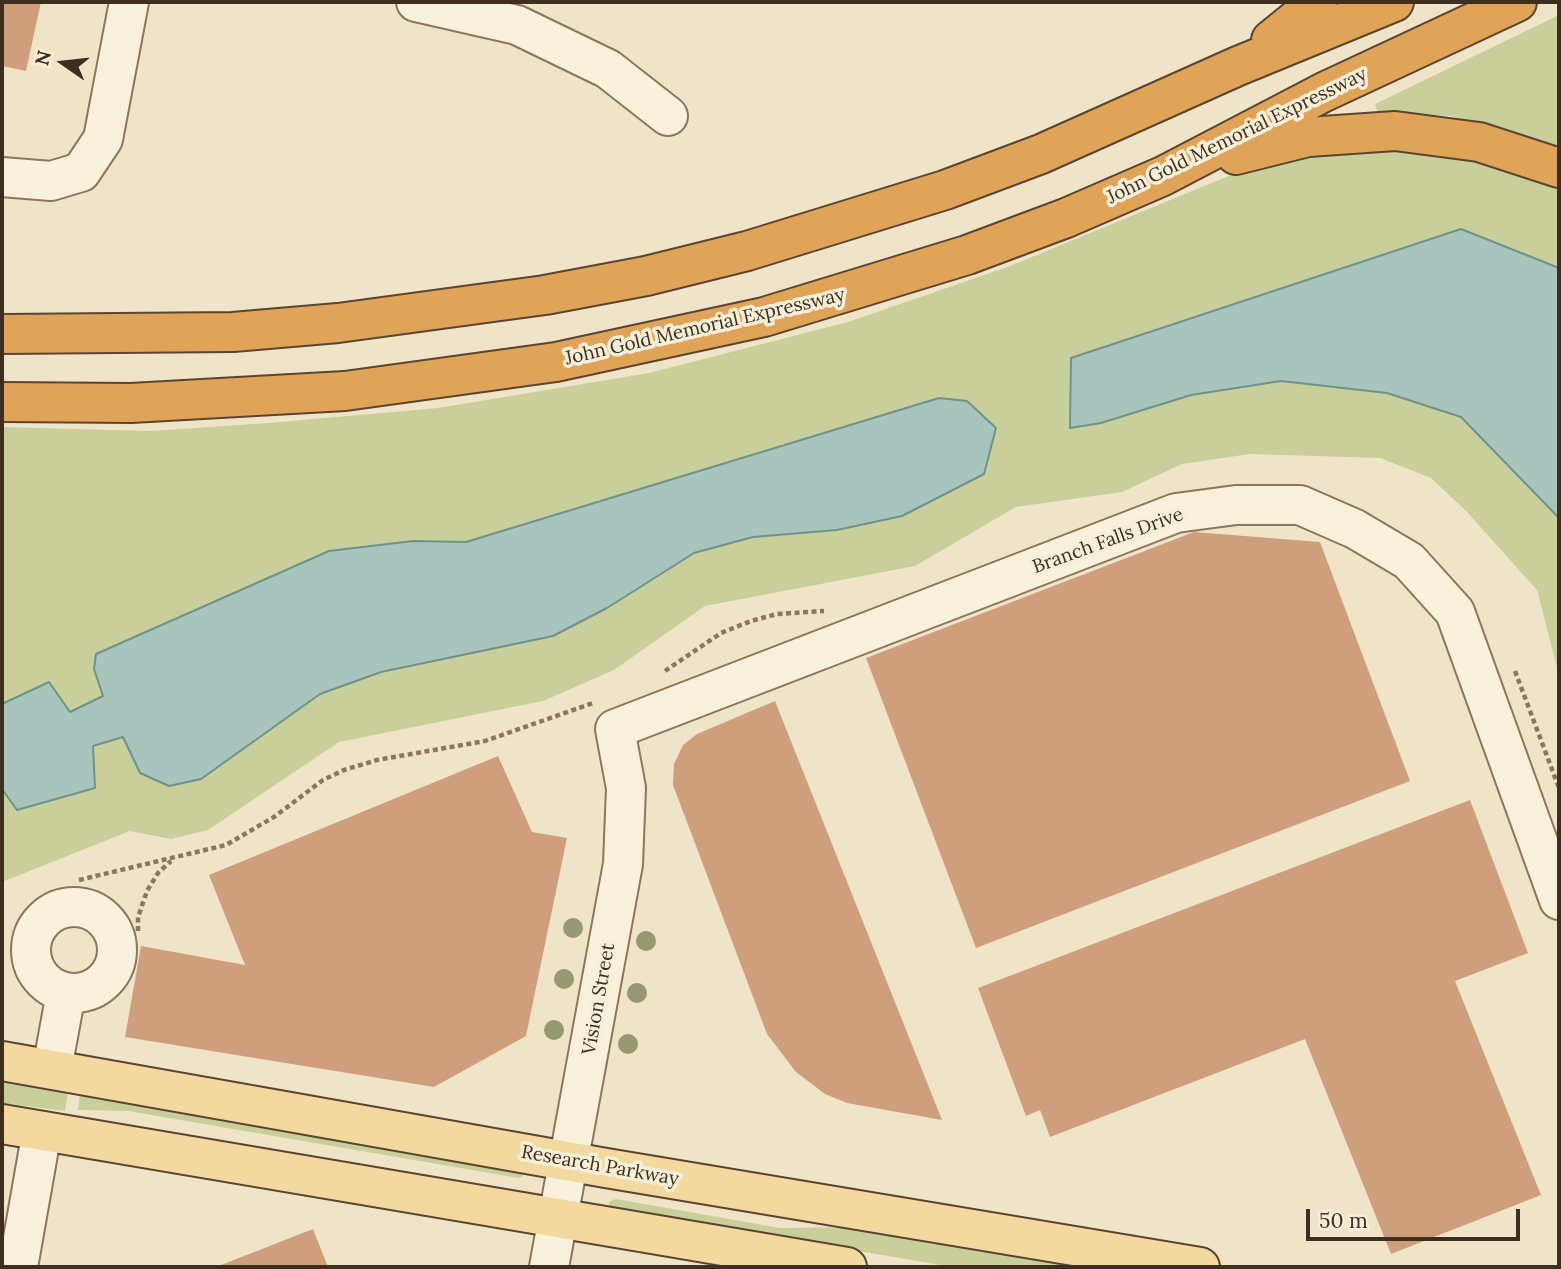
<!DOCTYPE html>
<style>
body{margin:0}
#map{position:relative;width:1561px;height:1269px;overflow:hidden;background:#f0e4c8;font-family:Lora,serif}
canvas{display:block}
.frame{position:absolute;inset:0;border:4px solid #3d2e20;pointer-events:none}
.north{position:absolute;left:28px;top:28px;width:70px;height:70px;-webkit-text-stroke:5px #f7eed8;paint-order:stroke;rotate:284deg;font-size:19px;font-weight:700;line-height:28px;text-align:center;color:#3d2e20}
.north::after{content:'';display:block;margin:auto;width:24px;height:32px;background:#3d2e20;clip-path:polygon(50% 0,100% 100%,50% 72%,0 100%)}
.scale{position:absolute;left:1306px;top:1209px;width:214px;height:32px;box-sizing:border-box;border:4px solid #3d2e20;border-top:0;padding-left:9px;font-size:21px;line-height:24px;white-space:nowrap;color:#3d2e20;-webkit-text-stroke:5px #f7eed8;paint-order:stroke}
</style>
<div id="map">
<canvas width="1561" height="1269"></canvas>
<div class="frame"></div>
<div class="north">N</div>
<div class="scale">50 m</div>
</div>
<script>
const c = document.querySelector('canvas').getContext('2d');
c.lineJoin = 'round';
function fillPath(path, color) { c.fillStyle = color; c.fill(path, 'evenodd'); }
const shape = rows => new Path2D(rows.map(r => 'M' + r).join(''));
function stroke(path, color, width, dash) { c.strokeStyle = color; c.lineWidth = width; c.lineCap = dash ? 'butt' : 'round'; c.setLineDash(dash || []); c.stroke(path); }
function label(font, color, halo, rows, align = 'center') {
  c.font = font + ' Lora,serif'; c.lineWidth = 7; c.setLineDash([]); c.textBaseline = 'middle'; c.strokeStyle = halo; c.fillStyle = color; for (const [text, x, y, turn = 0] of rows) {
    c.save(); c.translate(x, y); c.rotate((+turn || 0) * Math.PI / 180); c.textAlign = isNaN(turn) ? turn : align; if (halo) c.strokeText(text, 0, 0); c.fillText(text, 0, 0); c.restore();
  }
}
const green = shape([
 [1559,15,1559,151,1451,116,1378,113,1375,104],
 [1357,146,1441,153,1485,161,1559,186,1559,268,1461,229,1071,358,1070,427,1101,423,1191,395,1281,381,1387,393,1461,417,1559,518,1559,675,1537,590,1467,512,1431,478,1380,458,1250,454,1182,464,1122,492,1016,507,915,566,705,606,614,670,543,701,339,742,208,830,171,839,130,831,2,882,2,789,17,810,94,788,92,746,123,737,201,779,320,694,381,672,553,636,607,608,694,553,753,537,837,530,902,516,965,485,466,542,413,541,94,669,103,696,69,712,49,683,2,704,2,427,151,431,268,423,438,408,649,373,848,322,1010,266,1248,168],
 [2,1079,68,1090,65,1111,2,1103],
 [80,1093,524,1172,523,1176,519,1178,128,1111,78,1110],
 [616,1199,780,1228,859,1227,1072,1264,1071,1267,952,1267,613,1209,609,1205,610,1201]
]);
const water = shape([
 [1461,229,1559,268,1559,518,1461,417,1387,393,1281,381,1191,395,1101,423,1070,428,1071,358,1461,229],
 [939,398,967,401,996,428,984,474,902,516,837,530,753,537,694,553,607,608,553,636,381,672,320,694,201,779,169,786,140,773,123,737,93,746,95,788,17,810,2,789,2,704,49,682,70,712,103,696,94,669,96,654,329,551,413,541,466,542,939,398]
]);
const building = shape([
 [2,2,41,2,26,71,2,66],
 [1194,532,1320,542,1410,781,976,948,866,658],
 [775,701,942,1120,847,1103,825,1094,796,1072,767,1034,673,785,674,764,683,745,697,734],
 [498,756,532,832,567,838,526,1036,434,1087,125,1037,141,946,245,965,209,875],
 [1470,800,1528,953,1455,981,1541,1195,1391,1254,1305,1039,1050,1137,1040,1110,1026,1116,978,988],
 [313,1229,328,1267,216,1267]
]);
const path = shape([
 [665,671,721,633,751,621,777,614,824,611],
 [1515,671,1559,788],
 [79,880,226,845,274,817,323,780,344,770,377,760,485,741,593,703],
 [138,931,138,917,147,891,158,873,171,861]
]);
const minor = shape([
 [416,2,517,25,608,69,668,116],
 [2,177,51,181,81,172,103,139,129,2],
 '31 950a43 43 0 1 1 86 0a43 43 0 1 1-86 0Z',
 [52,1069,66,993],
 [18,1267,42,1131],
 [549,1267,623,864,626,788,615,729,1176,513,1236,505,1300,505,1355,529,1409,561,1455,612,1559,900]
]);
const major = shape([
 [2,1061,606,1168,1200,1267],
 [2,1124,847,1267]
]);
const highway = shape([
 [1271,40,1318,2],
 [1236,155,1308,137,1395,131,1479,142,1559,168],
 [2,334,233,332,338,323,545,295,646,276,747,251,945,190,1041,154,1238,66,1394,2],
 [2,402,131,403,345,391,556,362,764,317,967,255,1066,218,1163,176,1324,92,1517,2]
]);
const trees = [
 [573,928],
 [646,941],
 [564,979],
 [637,993],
 [554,1030],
 [628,1044]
];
const streetNames = [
 ["John Gold Memorial Expressway",1237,136,-26],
 ["John Gold Memorial Expressway",705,327,-13],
 ["Branch Falls Drive",1108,541,-20],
 ["Vision Street",599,999,-80],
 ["Research Parkway",600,1166,10]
];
fillPath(green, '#c9cf9b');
fillPath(water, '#a9c4bc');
stroke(water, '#6f938a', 2);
fillPath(building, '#cf9f7d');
stroke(minor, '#8d765c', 42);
stroke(major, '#5b4430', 42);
stroke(highway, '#5b4430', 42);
stroke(path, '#8d765c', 4.5, [5, 3.5]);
stroke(minor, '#faf1dc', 38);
stroke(major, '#f3d9a0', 38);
stroke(highway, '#e0a458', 38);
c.fillStyle = '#96986f';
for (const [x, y] of trees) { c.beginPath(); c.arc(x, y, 10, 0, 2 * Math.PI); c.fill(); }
label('19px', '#3d2e20', '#f7eed8', streetNames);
</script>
